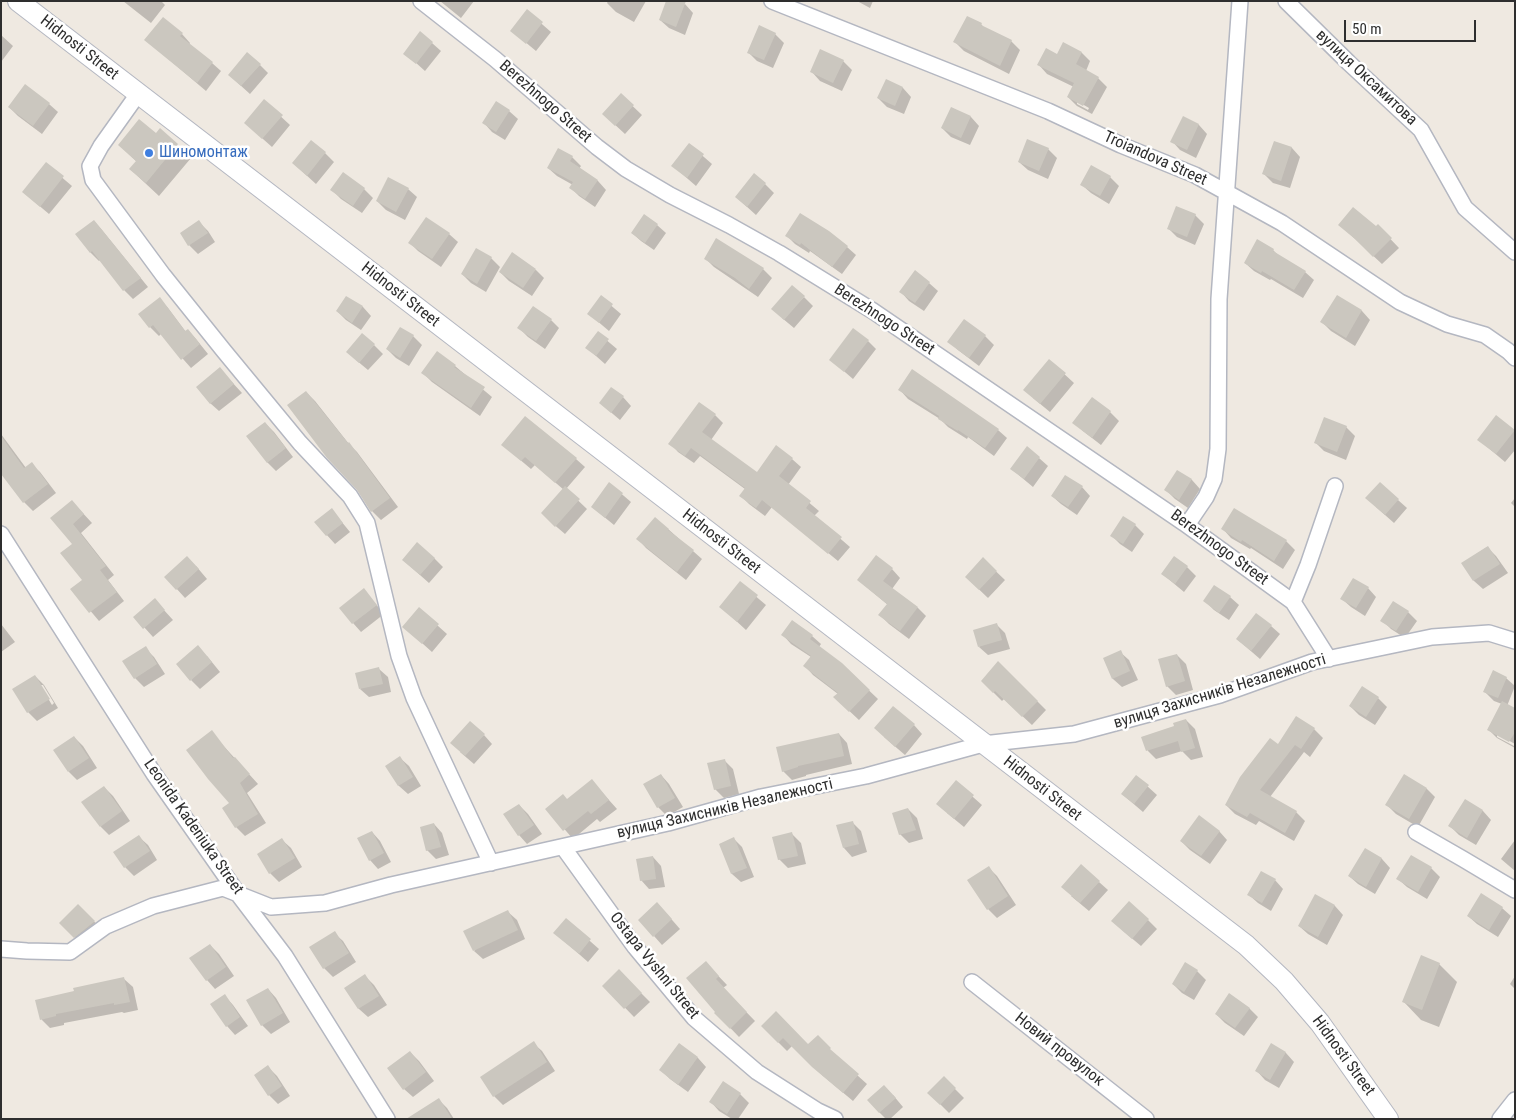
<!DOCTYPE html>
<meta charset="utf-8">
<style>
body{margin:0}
#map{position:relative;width:1516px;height:1120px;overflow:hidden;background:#efe9e1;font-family:"Roboto Condensed",sans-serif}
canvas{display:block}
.frame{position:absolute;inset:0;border:2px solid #2e2e2e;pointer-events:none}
.scale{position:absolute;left:1344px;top:20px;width:132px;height:22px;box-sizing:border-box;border:2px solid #2e2e2e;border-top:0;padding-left:6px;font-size:15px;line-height:18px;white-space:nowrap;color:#2e2e2e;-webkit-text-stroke:4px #fff;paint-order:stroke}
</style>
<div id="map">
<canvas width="1516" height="1120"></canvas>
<div class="frame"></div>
<div class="scale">50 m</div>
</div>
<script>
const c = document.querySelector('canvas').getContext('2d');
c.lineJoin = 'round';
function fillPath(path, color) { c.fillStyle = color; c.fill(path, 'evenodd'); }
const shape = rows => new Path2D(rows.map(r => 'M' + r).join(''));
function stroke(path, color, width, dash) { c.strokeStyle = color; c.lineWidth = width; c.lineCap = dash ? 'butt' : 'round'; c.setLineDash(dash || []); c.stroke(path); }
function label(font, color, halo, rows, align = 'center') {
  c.font = font + ' "Roboto Condensed",sans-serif'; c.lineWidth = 5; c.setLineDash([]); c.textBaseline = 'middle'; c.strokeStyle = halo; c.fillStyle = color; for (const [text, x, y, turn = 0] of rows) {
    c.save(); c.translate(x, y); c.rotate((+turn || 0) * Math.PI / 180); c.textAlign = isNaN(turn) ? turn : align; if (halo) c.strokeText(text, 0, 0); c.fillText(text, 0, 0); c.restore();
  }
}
const shadow = shape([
 [123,1,161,1,165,5,151,23],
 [440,1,474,1,461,18],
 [608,1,646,1,634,22,616,12,607,3],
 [857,1,873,1,870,8],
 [685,4,693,13,685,35,669,28,660,20],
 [527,11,551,32,536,51,512,31],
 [981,24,985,29,1011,41,1020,50,1009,74,964,51,955,42],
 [182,34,190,43,189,45,212,63,221,71,206,91,146,40],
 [775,34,784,43,773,68,757,61,748,52],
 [1,35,13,46,1,62],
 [432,43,441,51,425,71,405,53],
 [1063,44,1082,53,1090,61,1086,71,1098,78,1107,87,1092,114,1077,106,1068,97,1074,87,1047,74,1039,65,1058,55],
 [1077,101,1089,108,1088,110,1077,104],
 [843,61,852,70,842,91,820,81,812,72],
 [260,65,268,73,250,94,229,75],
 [886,81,903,88,911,97,904,114,887,107,878,98],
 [621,95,642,115,625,134,612,122],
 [264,101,290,125,272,147,254,131],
 [49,104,58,112,42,134,18,116,9,107],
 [952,108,971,117,979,126,970,145,951,137,942,128],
 [509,111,518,119,505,140,492,132,484,123],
 [1183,118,1199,125,1207,134,1196,158,1180,150,1172,141],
 [160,130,191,158,159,196,130,169,137,162,119,145,156,135],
 [1275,142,1292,148,1300,157,1290,188,1273,183,1264,174],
 [689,144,712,164,696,186,673,166],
 [1048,149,1057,158,1048,179,1028,170,1019,162],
 [325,153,334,162,316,184,293,163],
 [572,157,581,166,579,169,598,181,606,190,595,207,579,196,571,188,573,185,557,176,548,168],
 [46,164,72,186,49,214,23,192],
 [1092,167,1110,177,1119,186,1109,204,1091,193,1082,185],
 [343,174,364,189,373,198,362,213,341,199,332,190],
 [765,184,774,193,756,215,736,197],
 [408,189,417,197,405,220,386,210,377,201],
 [1195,215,1204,224,1195,245,1177,237,1168,228],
 [94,221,102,230,148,287,133,299,124,290,100,260,99,261,90,252],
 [199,222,208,231,215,242,198,254,189,245],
 [657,225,666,233,654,250,641,241,632,233],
 [1340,225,1376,228,1378,226,1399,248,1382,264],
 [449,234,458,242,441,267,418,251,410,243],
 [787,236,847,247,856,255,842,274,810,251,809,253,795,244],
 [1273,250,1279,256,1305,272,1314,280,1303,298,1271,279,1270,280,1254,271,1245,263],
 [491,258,500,267,486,292,471,283,462,274],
 [705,258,763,269,772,278,758,297,714,267],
 [536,270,544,278,532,296,509,281,500,272],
 [929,283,938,291,924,311,909,301,901,292],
 [601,297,621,314,609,331,589,314],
 [804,297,813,306,794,328,782,318],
 [1337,297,1362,311,1370,320,1355,346,1331,331,1322,322],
 [347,298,363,307,371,316,361,330,346,320,337,311],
 [160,299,168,308,186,332,188,330,196,339,208,354,191,368,161,334,159,336,150,327],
 [551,320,559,328,545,349,528,337,519,328],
 [598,333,617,349,605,364,587,348],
 [413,336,422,345,409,366,396,358,387,349],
 [985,336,994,345,979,366,958,350,949,342],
 [868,341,876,349,853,379,831,360],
 [374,345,383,354,368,370,356,360],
 [1049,360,1074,383,1050,412,1033,398],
 [455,366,492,397,480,416,432,382,423,373],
 [220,369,242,393,219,411,210,403],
 [900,390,998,430,1007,438,994,456,968,437,967,439,948,427,940,419,908,399],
 [306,392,315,401,349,444,357,452,398,507,381,520,372,511],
 [623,397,631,406,620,420,600,403],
 [1092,399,1110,412,1119,421,1101,445,1083,431,1074,423],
 [715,415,723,423,711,440,757,474,792,459,801,467,788,485,819,511,814,516,850,547,838,561,772,507,765,516,749,504,741,496,745,489,700,456,694,463,678,452,670,443],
 [1496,417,1515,431,1515,450,1505,462,1479,440],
 [525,418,576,459,585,467,566,489,587,509,565,534,551,522,564,490,535,465,531,469,512,453],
 [265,423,274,432,293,457,276,471,267,462],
 [1346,427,1355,436,1346,460,1324,451,1315,442],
 [1,434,26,468,31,464,40,472,56,493,33,511,24,502,1,472],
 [1039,458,1048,466,1033,487,1021,477,1012,469],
 [1178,472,1192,480,1200,489,1188,508,1175,499,1166,490],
 [610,484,631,502,614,525,592,507],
 [1082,487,1090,496,1077,515,1061,504,1052,496],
 [1515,498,1515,507,1511,503],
 [1398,500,1407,508,1394,523,1376,507],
 [80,510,92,523,81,533,114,575,108,580,124,601,99,621,72,589,84,580,74,544,52,519],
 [332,510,350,532,335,544,316,523],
 [1135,525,1144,534,1132,552,1120,544,1112,536],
 [668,529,702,559,686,580,646,548,638,539],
 [1223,529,1286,541,1295,550,1283,569,1251,548,1250,549,1231,538],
 [1487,547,1496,556,1508,573,1483,589,1474,581,1463,563],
 [434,558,443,567,429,583,403,560],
 [1174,558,1187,567,1196,576,1184,592,1172,582,1163,574],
 [983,559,1005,580,988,598,966,577],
 [196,566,207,579,185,598,166,577],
 [892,569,900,578,892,589,918,608,926,616,909,639,889,624,880,615,888,605,858,580],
 [740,583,766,605,746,630,721,607],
 [1368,588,1376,597,1365,616,1351,607,1342,599],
 [364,590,384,614,361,632,353,623],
 [1230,597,1239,605,1229,620,1214,610,1205,601],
 [163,609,173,620,153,637,135,617],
 [419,609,447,634,432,652,413,635],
 [1408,612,1417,621,1405,638,1391,629,1382,620],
 [1,624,15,642,1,652],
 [996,624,1005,633,1010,649,988,655,979,647],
 [1271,626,1280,634,1260,659,1237,639],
 [783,635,812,636,821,644,819,647,841,664,878,699,859,720,844,706,838,694,813,675,805,666,811,657,791,644],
 [145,648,154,657,165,674,144,687,135,678],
 [1120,652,1129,660,1138,680,1122,687,1113,679,1104,659],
 [1177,655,1186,664,1193,690,1176,695,1167,686],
 [207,656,220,672,200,689,191,680],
 [999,663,1046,710,1032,725,1004,699,1002,701,982,681],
 [379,669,388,677,391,692,369,697,360,689],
 [35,676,44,685,58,708,37,721,28,712],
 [40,685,43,685,54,703,52,705],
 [1506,678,1515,686,1507,706,1515,710,1515,744,1497,734,1497,737,1514,746,1515,745,1515,748,1497,738,1488,729,1502,704,1494,701,1485,692],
 [1378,698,1387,707,1375,725,1359,715,1350,706],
 [1186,720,1195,729,1203,757,1191,760,1182,751,1156,759,1148,751,1143,737,1175,727],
 [914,725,922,734,905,755,884,737],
 [1314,729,1323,738,1310,757,1304,752,1270,797,1296,812,1305,821,1294,841,1259,821,1256,825,1235,814,1226,805,1279,746],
 [211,732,258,784,247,793,266,823,245,836,236,827,231,803],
 [839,734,847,743,852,764,806,775,806,776,792,780,783,771],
 [484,735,492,744,474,764,460,752],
 [74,737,83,746,97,768,77,780,69,772],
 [400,758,409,766,421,786,408,794,399,786,387,766],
 [724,760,733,769,739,794,724,798,715,789],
 [661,775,669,784,683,807,667,816,658,807],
 [1136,776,1157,795,1143,812,1122,794],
 [1404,776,1427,789,1435,797,1418,827,1396,814,1387,805],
 [592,781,617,809,600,822,597,819,573,839,547,809,567,800],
 [956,782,982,805,964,827,947,813],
 [104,787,113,796,130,821,109,835,101,827],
 [1465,801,1483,811,1491,820,1476,845,1459,835,1450,826],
 [519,805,528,814,542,834,527,844,519,835],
 [908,809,917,818,923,839,909,843,900,834],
 [852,822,861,831,867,852,852,857,844,848],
 [434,824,442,833,449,855,436,859,427,850],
 [1219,831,1227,840,1210,864,1190,850,1181,841],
 [372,832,380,841,391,862,378,869,370,860],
 [792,834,801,843,806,864,788,868,779,859],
 [139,837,148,845,157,860,134,876,125,867],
 [734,839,742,847,754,877,741,882,732,874,720,844],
 [282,840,291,848,302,867,279,882,270,873],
 [1515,840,1515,871,1501,859],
 [1365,849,1382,859,1390,868,1375,894,1358,884,1349,876],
 [1411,856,1431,868,1440,877,1427,899,1407,887,1398,879],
 [653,857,661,866,665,887,649,889,641,880],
 [988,867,997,876,1016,905,997,918,988,909],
 [1275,880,1283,889,1271,911,1258,903,1249,895],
 [1099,882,1108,890,1089,911,1071,896],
 [1316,896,1335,906,1343,915,1327,945,1308,934,1299,926],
 [78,906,103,930,83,946,61,923],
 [1502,908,1511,916,1498,937,1477,924,1468,916],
 [508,912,517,920,525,939,483,959,474,951],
 [666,913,680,929,662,945,654,936],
 [566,920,599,949,588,962,555,933],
 [1148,920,1157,929,1141,946,1122,930],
 [334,933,343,941,356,962,333,977,324,968,311,947],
 [210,945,219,954,234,976,215,989,207,980],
 [706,963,727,985,723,988,755,1021,739,1037,716,1013],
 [1186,964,1197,971,1206,980,1194,1000,1182,993,1173,984],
 [1439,964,1457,982,1439,1027,1421,1020,1404,1002],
 [619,971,650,1002,634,1017,604,986],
 [365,976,374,985,387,1005,368,1017,359,1009,346,988],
 [1515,976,1515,989,1510,984],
 [124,979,133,987,138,1010,124,1013,122,1012,64,1023,64,1025,50,1028,42,1020,37,1001],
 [268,989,276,998,290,1022,271,1034,262,1025],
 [225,996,233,1005,248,1026,235,1035,227,1026],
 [1249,1008,1258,1017,1244,1036,1225,1023,1216,1014],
 [762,1026,809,1046,818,1037,838,1058,867,1084,853,1101,822,1075,793,1045,787,1051],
 [533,1043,542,1051,555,1071,503,1105,494,1096],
 [680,1045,698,1058,706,1067,688,1092,670,1079,661,1070],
 [1272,1045,1286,1053,1294,1062,1279,1088,1265,1080,1257,1071],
 [410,1052,419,1061,434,1081,413,1097,404,1089],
 [268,1067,277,1076,290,1096,278,1104,269,1095,256,1075],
 [944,1078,964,1098,949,1113,929,1093],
 [740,1094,749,1103,738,1119,732,1119,719,1111,711,1102],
 [893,1095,903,1107,890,1119,886,1119,879,1112],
 [438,1099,447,1108,454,1119,418,1119]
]);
const building = shape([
 [666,1,686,1,676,27,659,20],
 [527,9,543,22,526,44,510,31],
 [967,16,982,23,981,25,1012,40,1000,66,953,42],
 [163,17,183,33,180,36,213,62,197,83,144,40],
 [759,25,776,33,764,60,747,53],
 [420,31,433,42,416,64,403,54],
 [1063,42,1082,52,1076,64,1099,77,1083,106,1067,97,1074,83,1037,65,1046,48,1057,54],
 [820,49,844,60,833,83,810,72],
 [247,52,261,64,241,86,228,75],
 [886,79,903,87,895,106,877,98],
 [25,84,50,103,33,126,8,107],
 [621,93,634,105,615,126,602,114],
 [264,99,283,115,262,139,244,123],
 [496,101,510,110,496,132,482,123],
 [951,107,971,116,961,138,941,128],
 [1183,116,1199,124,1187,150,1170,142],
 [139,119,156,133,160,128,178,144,146,183,129,169,136,161,118,145],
 [1027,139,1049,148,1039,171,1018,162],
 [311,140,326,152,307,176,292,163],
 [1274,141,1292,147,1281,181,1262,174],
 [689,143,704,154,687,178,671,166],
 [558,148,573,156,570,161,598,180,585,199,569,188,573,182,547,168],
 [46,162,64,176,40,207,22,192],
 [1091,165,1111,176,1100,196,1080,185],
 [343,172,365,188,353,206,330,190],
 [754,173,766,183,747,207,735,197],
 [388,177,409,188,396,212,376,201],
 [1176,206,1196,214,1187,237,1167,229],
 [1353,207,1376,226,1378,224,1392,238,1373,257,1355,239,1338,225],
 [800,213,829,231,848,246,832,267,801,243,800,245,785,236],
 [644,214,658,224,645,243,631,233],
 [426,217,450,233,432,259,408,243],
 [94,220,141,278,123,291,92,251,90,253,75,234],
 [199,220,208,233,188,246,180,233],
 [716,238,764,268,749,289,735,278,704,259],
 [1257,239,1274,249,1273,251,1306,271,1294,290,1262,271,1261,273,1244,263],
 [476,248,492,257,477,284,461,274],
 [512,252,536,269,523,288,499,272],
 [915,270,930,282,915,303,899,292],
 [792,285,805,296,784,320,771,309],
 [601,295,613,304,599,323,587,314],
 [1337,295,1362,310,1346,338,1320,322],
 [346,296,363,306,352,323,336,311],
 [160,297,185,331,188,329,200,344,181,360,153,325,149,328,138,314],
 [533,306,552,319,536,341,517,328],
 [964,319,986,335,969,358,947,342],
 [400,327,414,335,400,358,386,349],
 [853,328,869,340,844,372,829,360],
 [598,331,609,339,596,356,585,348],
 [362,333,375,344,359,363,346,352],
 [437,351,456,365,454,367,485,387,471,408,421,373],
 [1049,359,1066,373,1040,404,1023,390],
 [220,367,234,384,210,404,196,387],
 [912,369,999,429,985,448,958,430,958,431,938,419,939,416,898,390],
 [611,387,624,396,611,413,599,403],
 [306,391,348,443,349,442,390,498,371,512,357,490,327,458,287,405],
 [1092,397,1111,411,1092,438,1072,423],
 [699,402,716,414,702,432,757,472,776,445,793,458,779,476,811,501,806,508,842,537,828,554,762,500,756,508,739,496,745,488,691,448,685,456,668,444],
 [1496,415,1515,430,1496,454,1477,440],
 [525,416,577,458,555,483,525,457,521,461,501,445],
 [1324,417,1347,426,1337,452,1314,443],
 [265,422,286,448,267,463,246,436],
 [1,436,24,468,32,462,48,484,23,503,1,474],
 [1027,446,1040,457,1024,479,1010,469],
 [1177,470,1192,479,1179,500,1164,490],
 [1065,475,1083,486,1068,507,1051,496],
 [609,482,623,493,605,518,591,507],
 [1380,482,1399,499,1385,515,1365,498],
 [565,486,580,499,555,527,541,513],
 [72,500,84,514,73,524,106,566,100,570,117,592,89,613,70,589,82,580,60,553,72,544,50,518],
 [332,508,343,523,326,536,314,522],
 [1234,508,1287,540,1274,561,1242,540,1241,542,1221,529],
 [1123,516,1136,524,1123,544,1110,536],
 [655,517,669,529,668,530,694,550,677,572,636,539],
 [417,542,435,558,420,575,402,560],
 [1488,546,1500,564,1473,581,1461,563],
 [876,555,893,568,883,581,918,607,900,631,878,615,887,604,857,580],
 [187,556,199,569,176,590,164,577],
 [1174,556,1188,566,1175,584,1161,574],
 [983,557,997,571,979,590,965,577],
 [1353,578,1369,587,1356,608,1340,599],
 [740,581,758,595,737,622,719,607],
 [1214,585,1231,596,1219,613,1203,601],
 [364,588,377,605,352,624,339,608],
 [155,598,165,610,143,629,133,617],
 [1393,601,1409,611,1396,631,1380,621],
 [419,607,439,624,422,644,402,627],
 [1256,613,1272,625,1251,651,1236,639],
 [792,620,813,635,810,639,842,663,870,690,849,712,833,697,838,693,803,666,811,656,781,635],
 [997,623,1002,640,978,647,973,630],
 [198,645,212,662,190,681,176,664],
 [146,646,157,664,134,679,122,661],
 [1121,650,1130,671,1112,679,1103,658],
 [1177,654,1185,681,1166,687,1158,659],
 [998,661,1038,701,1022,717,995,691,993,693,981,681],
 [379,667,383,684,359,689,355,673],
 [1493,670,1507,677,1498,698,1483,692],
 [35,675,50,699,27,713,12,689],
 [1362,686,1379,697,1366,717,1349,706],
 [1502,701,1515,708,1515,732,1509,742,1487,730],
 [893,706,915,724,895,747,874,728],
 [1296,716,1315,728,1301,749,1295,745,1260,790,1297,811,1285,833,1250,813,1247,817,1225,805,1240,777,1270,738,1278,744],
 [1186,719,1195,748,1181,752,1178,741,1146,751,1141,737,1174,726,1173,723],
 [470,721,485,734,465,756,450,743],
 [212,730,233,758,235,757,250,774,240,783,258,814,235,828,222,808,229,803,208,779,186,750],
 [839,733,844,756,798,766,798,767,782,772,776,747],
 [74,736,89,758,68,772,53,750],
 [400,756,413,777,398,786,385,766],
 [725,759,731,786,714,790,707,763],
 [661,774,675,798,657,808,643,784],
 [1404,774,1427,788,1409,819,1385,805],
 [1136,775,1149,785,1134,804,1121,794],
 [592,779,609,800,591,814,588,811,563,831,545,809,563,794,567,799],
 [956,780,974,795,954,819,936,804],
 [104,786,122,811,100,827,81,802],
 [1465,799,1483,810,1467,838,1448,826],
 [519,804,534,825,518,836,503,814],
 [908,808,916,830,899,835,892,813],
 [1199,815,1220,831,1201,856,1180,841],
 [853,821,859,844,843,848,836,825],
 [434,823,441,847,426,851,420,827],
 [372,831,384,853,369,861,357,838],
 [792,832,798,856,778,860,772,837],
 [139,835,150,851,124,868,113,852],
 [734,837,747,868,731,874,719,844],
 [282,838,295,858,269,874,257,854],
 [1365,848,1382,858,1366,887,1348,876],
 [1411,855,1432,867,1418,892,1396,879],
 [653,856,656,879,640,881,636,859],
 [1081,864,1100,881,1080,903,1061,887],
 [989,866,1008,896,987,910,967,880],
 [1261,871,1276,879,1262,903,1247,895],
 [1481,893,1503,907,1489,930,1467,916],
 [1315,894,1335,905,1318,937,1298,926],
 [1129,901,1149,919,1132,939,1111,921],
 [657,902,672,919,653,937,638,920],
 [78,904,95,921,74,938,59,923],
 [508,910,518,930,473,951,463,931],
 [566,918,591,939,579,954,553,933],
 [335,931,349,953,323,969,309,947],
 [210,944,226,967,206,981,189,958],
 [1421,955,1440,963,1422,1010,1402,1002],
 [706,961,719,976,716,979,747,1012,730,1029,714,1013,715,1012,686,978],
 [1185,962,1198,970,1184,992,1172,984],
 [619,969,642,993,624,1009,602,986],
 [365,974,379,996,358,1009,344,988],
 [124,977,130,1002,114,1005,114,1003,56,1014,56,1016,40,1020,35,1000,74,991,73,988],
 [268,988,283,1013,261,1026,246,1000],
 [1229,993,1250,1008,1235,1028,1215,1014],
 [225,994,240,1017,226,1027,210,1004],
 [776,1011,808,1044,818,1035,831,1048,830,1049,859,1074,843,1093,812,1067,783,1038,778,1043,761,1026],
 [534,1041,547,1062,493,1097,480,1077],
 [679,1043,698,1057,678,1085,659,1070],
 [1271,1043,1286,1052,1270,1080,1255,1071],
 [410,1051,426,1072,403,1090,387,1068],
 [268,1065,282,1086,268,1096,254,1075],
 [944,1076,956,1088,940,1105,927,1093],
 [723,1081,741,1093,727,1114,709,1102],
 [884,1085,896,1098,879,1113,867,1100],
 [439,1098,452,1119,406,1119]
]);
const street = shape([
 [421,1,495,59,597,147,626,169,670,195,729,225,779,253,873,311,1184,523,1293,602,1329,659],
 [772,1,1048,111,1121,145,1195,175,1282,223,1400,302,1447,324,1485,335,1508,351,1515,358],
 [1286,1,1349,63,1421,130,1465,208,1515,252],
 [138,94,101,146,90,166,93,180,163,275,224,351,300,443,350,496,367,523,399,656,414,698,491,863],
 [1187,525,1206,497,1214,479,1218,449,1219,299,1240,1],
 [1,534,154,774,238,894,285,956,387,1119],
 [1293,602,1308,565,1335,486],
 [1416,832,1463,859,1515,890],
 [563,847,635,947,694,1018,757,1072,818,1111,835,1119],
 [1,949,27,951,70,952,106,926,153,906,223,888,271,907,325,903,391,885,668,823,761,797,866,776,983,744,1074,734,1220,695,1312,662,1432,637,1489,633,1515,641],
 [972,982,1146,1119],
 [1500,1119,1515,1100]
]);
const secondary = shape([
 [18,1,1246,945,1284,981,1320,1023,1388,1119]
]);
const markers = [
 [149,153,5,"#3f7fe0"]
];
const streetNames = [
 ["Hidnosti Street",79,48,38],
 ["вулиця Оксамитова",1366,78,43],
 ["Berezhnogo Street",545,102,41],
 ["Troiandova Street",1155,159,24],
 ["Hidnosti Street",400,295,38],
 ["Berezhnogo Street",884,320,33],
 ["Hidnosti Street",721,542,38],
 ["Berezhnogo Street",1219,548,36],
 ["вулиця Захисників Незалежності",1220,692,-17],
 ["Hidnosti Street",1042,789,38],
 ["вулиця Захисників Незалежності",725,809,-13],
 ["Leonida Kadeniuka Street",193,827,55],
 ["Ostapa Vyshni Street",654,966,51],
 ["Новий провулок",1059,1050,38],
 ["Hidnosti Street",1343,1056,54]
];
const shopNames = [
 ["Шиномонтаж",159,153]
];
fillPath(shadow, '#0003');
fillPath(building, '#cbc7bf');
stroke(street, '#b4b7c1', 18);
stroke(secondary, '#b4b7c1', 22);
stroke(street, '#fff', 15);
stroke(secondary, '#fff', 20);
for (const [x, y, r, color] of markers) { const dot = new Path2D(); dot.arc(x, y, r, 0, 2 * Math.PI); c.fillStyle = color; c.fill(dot); stroke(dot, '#fff', 2); }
label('16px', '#2e2e2e', '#fff', streetNames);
label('16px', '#366cbe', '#fff', shopNames, 'left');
</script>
